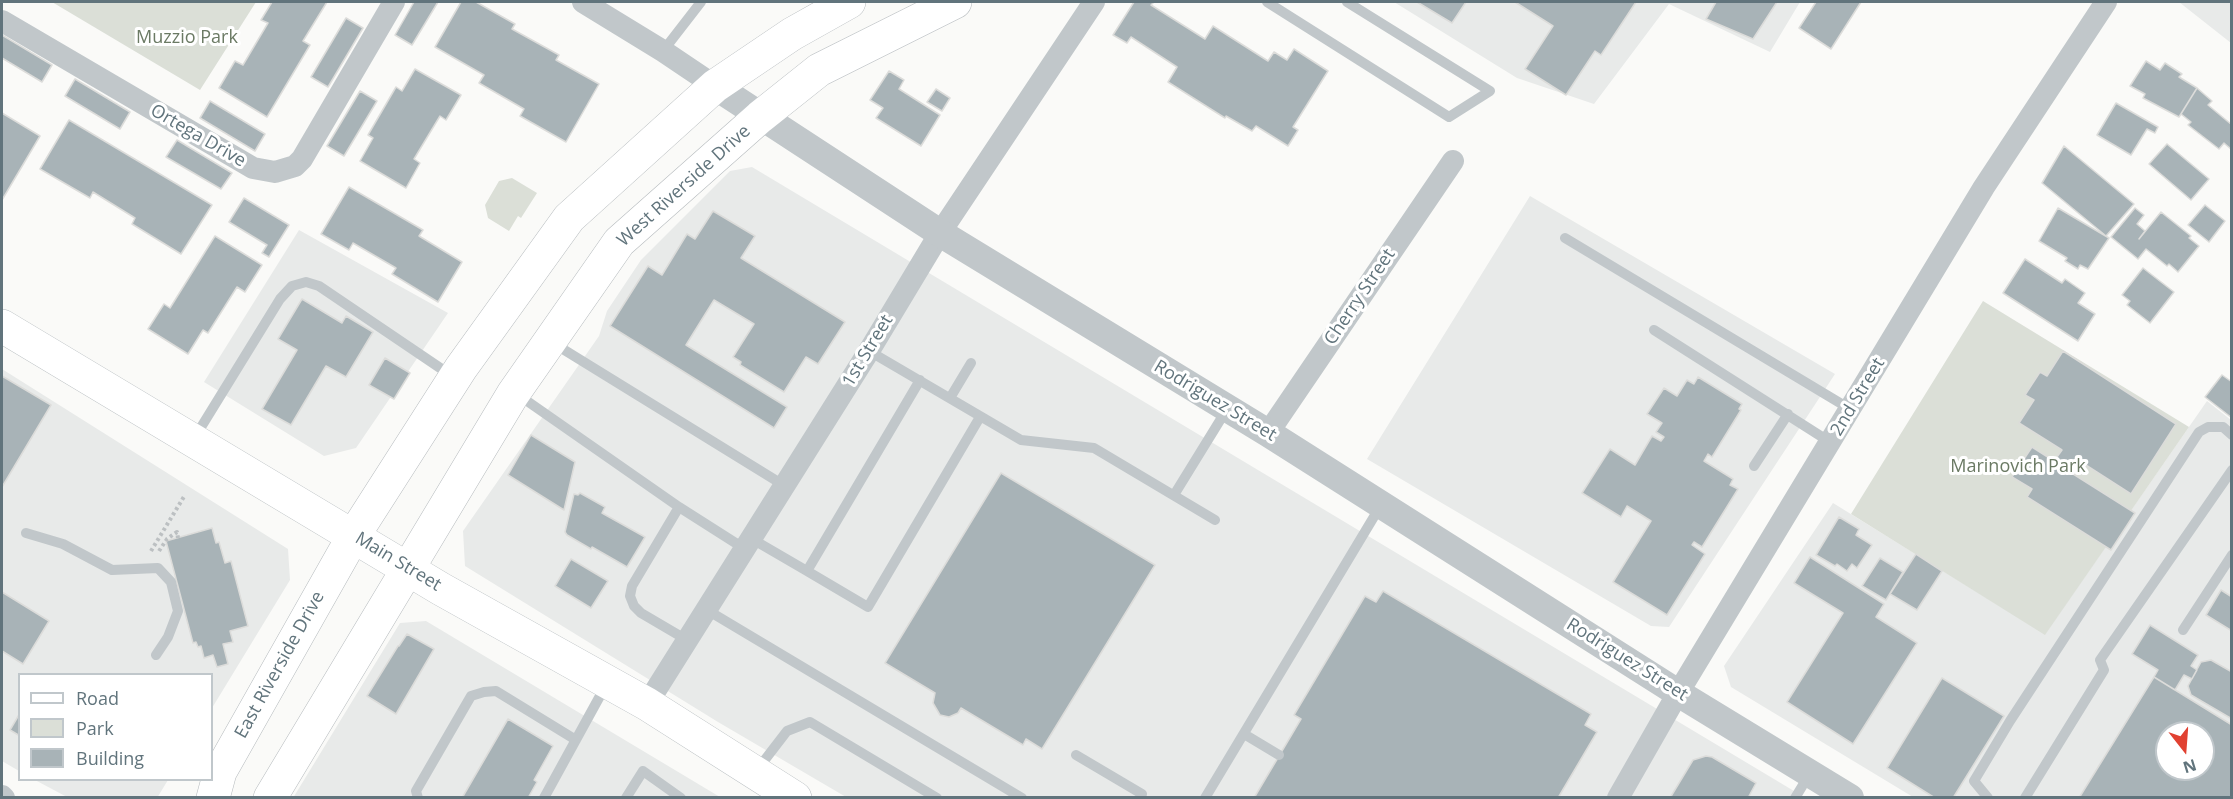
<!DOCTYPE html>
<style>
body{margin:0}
#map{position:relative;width:2233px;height:799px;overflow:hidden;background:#fafaf8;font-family:"Open Sans",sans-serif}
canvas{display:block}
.frame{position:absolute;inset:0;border:3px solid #61747c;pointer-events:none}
.legend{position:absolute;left:18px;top:673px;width:195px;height:108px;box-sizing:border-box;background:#fff;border:2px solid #c0c7cb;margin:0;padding:8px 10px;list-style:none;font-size:18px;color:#61747c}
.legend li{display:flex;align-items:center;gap:12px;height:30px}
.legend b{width:30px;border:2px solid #c0c7cb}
.north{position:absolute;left:2155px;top:721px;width:60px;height:60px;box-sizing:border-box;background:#fff;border:2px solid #c0c7cb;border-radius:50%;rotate:163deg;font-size:16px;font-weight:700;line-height:24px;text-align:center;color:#61747c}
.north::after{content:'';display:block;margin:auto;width:21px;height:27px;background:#e14131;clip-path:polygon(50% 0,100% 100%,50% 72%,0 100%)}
</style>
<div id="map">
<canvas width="2233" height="799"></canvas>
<div class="frame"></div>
<ul class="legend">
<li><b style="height:8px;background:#fff"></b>Road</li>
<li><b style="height:16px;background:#dbdfd7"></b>Park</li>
<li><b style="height:16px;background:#a8b3b7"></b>Building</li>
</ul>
<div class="north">N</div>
</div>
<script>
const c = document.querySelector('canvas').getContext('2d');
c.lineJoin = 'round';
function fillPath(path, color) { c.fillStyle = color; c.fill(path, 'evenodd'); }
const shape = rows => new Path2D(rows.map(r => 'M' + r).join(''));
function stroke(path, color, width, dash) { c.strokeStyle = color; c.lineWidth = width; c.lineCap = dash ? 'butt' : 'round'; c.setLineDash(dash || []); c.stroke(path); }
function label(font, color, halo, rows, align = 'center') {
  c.font = font + ' "Open Sans",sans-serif'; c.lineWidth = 6; c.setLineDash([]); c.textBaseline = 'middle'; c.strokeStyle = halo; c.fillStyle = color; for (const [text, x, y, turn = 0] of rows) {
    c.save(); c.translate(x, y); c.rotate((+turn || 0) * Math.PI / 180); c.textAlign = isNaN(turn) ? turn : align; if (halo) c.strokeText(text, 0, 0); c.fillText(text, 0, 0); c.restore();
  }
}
const built = shape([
 [1394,2,1800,2,1770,52,1669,4,1594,104,1517,78],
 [2179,2,2231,2,2231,43],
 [752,167,1804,797,846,797,718,722,465,566,463,531,599,336,607,311,641,260,730,171],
 [1530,196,1835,374,1669,627,1651,626,1367,459],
 [299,230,448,313,356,448,324,456,204,382],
 [2,369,288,549,290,580,212,708,212,674,20,674,19,771,2,761],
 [2207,401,2231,420,2231,797,1913,797,1731,687,1724,666,1833,503,2045,634],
 [2167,733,2203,733,2203,769,2167,769],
 [426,621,720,797,293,798,400,623],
 [35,780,168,780,157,798,67,797]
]);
const green = shape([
 [52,2,256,2,200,90],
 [512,178,537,193,521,218,518,216,509,231,488,218,485,205,499,181],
 [1983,301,2189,427,2045,635,1851,514]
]);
const building = shape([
 [272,2,327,2,303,41,310,45,267,117,219,88,235,61,243,65,268,23,261,20,272,2],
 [414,2,438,2,412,45,395,35,414,2],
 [461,2,476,2,515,24,512,29,559,55,556,60,599,84,566,142,520,116,524,109,479,83,484,75,435,47,461,2],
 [1134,2,1154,2,1151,5,1205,39,1213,26,1268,61,1274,52,1287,60,1294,49,1328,71,1293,127,1298,130,1288,146,1256,126,1252,131,1226,116,1225,118,1168,82,1177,67,1131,37,1127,43,1113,35,1134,2],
 [1417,2,1466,2,1452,23,1417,2],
 [1515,2,1636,2,1601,55,1595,51,1566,95,1525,69,1553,26,1515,2],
 [1716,2,1777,2,1753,39,1706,19,1716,2],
 [1816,2,1861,2,1831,49,1799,28,1816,2],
 [346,18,363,28,328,87,311,77,346,18],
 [2,35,52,65,42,82,2,58,2,35],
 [2146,61,2160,70,2165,63,2182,74,2179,77,2197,88,2179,117,2143,98,2145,94,2130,86,2146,61],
 [415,69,461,95,446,120,440,116,414,159,420,163,406,188,360,161,373,138,368,135,396,87,402,91,415,69],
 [889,71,904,80,899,89,940,115,921,146,876,118,883,108,870,100,889,71],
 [75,79,130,112,120,129,65,96,75,79],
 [2197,88,2212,101,2208,105,2232,125,2232,150,2224,143,2219,149,2188,125,2191,122,2181,114,2197,88],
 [936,89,950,98,942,111,927,102,936,89],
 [360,91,377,101,344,156,327,146,360,91],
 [210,101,265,134,255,151,200,118,210,101],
 [2116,103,2158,127,2155,133,2147,129,2131,155,2097,135,2116,103],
 [2,113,40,136,2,200,2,113],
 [69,120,212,205,181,254,132,224,135,218,93,192,90,198,40,169,69,120],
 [177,140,232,173,221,189,166,157,177,140],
 [2167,144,2209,179,2191,200,2149,164,2167,144],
 [2064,146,2134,204,2106,236,2042,183,2064,146],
 [349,187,423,230,419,236,462,262,438,302,392,274,396,268,353,243,349,250,321,234,349,187],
 [244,198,289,225,269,257,262,253,267,245,229,222,244,198],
 [2205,205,2225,221,2209,242,2188,225,2205,205],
 [2058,208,2109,238,2088,269,2080,265,2078,269,2065,261,2067,258,2039,241,2058,208],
 [2135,208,2144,215,2137,224,2145,231,2139,239,2161,212,2191,236,2189,238,2199,246,2178,272,2169,264,2167,266,2146,249,2138,259,2111,237,2135,208],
 [713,211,755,236,741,258,845,322,818,364,806,357,784,392,740,365,741,362,733,357,754,324,714,300,686,345,787,407,774,428,610,326,648,266,662,275,687,234,695,239,713,211],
 [215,236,262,265,245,292,237,287,208,333,203,330,188,354,148,329,164,304,170,308,215,236],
 [2025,259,2062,283,2065,279,2085,293,2078,303,2095,314,2078,341,2003,293,2025,259],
 [2143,268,2174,292,2150,323,2127,305,2130,301,2122,295,2143,268],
 [302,299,342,323,346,316,373,332,346,377,326,366,291,425,262,409,297,350,278,339,302,299],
 [2063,351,2176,424,2131,494,2078,460,2070,472,2135,513,2111,550,2027,497,2032,489,2012,477,2032,447,2054,461,2062,450,2019,423,2034,400,2025,395,2040,372,2047,376,2063,351],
 [385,358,410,373,394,399,369,385,385,358],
 [2222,375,2232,382,2232,418,2205,397,2222,375],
 [2,376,51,405,2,487,2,376],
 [1698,377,1742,404,1739,409,1741,410,1712,457,1708,454,1704,461,1733,479,1730,485,1738,489,1702,547,1694,542,1692,545,1705,554,1667,615,1613,582,1651,521,1627,506,1621,517,1582,493,1610,449,1635,465,1652,436,1661,441,1664,437,1656,432,1662,423,1647,414,1664,388,1677,396,1687,380,1694,384,1698,377],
 [531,435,575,462,564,510,508,475,531,435],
 [1001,473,1155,565,1042,749,1026,739,1023,745,961,708,958,713,949,717,940,715,933,703,935,693,885,663,1001,473],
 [580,493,605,507,602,513,645,537,627,567,592,547,591,549,567,535,565,532,574,494,578,495,580,493],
 [1839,517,1859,529,1856,535,1872,545,1857,568,1852,564,1847,571,1837,564,1835,566,1816,555,1839,517],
 [212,528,216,543,219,542,225,563,231,561,248,626,230,631,233,642,223,644,228,664,217,667,213,655,204,658,201,646,198,647,196,642,193,643,166,541,212,528],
 [1916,554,1942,571,1917,610,1890,594,1916,554],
 [1810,557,1884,604,1876,617,1917,643,1853,744,1787,702,1843,613,1794,583,1810,557],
 [1880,558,1903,572,1886,600,1862,586,1880,558],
 [571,559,608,581,591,608,555,586,571,559],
 [2221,590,2232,597,2232,631,2206,615,2221,590],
 [1383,591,1591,714,1585,725,1597,732,1558,798,1254,798,1301,719,1294,715,1365,596,1376,602,1383,591],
 [2,592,49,621,23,664,2,651,2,592],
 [2150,625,2198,655,2191,666,2197,670,2192,679,2184,675,2175,690,2154,677,2158,670,2132,654,2150,625],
 [407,634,434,649,396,714,367,696,398,646,399,646,407,634],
 [2211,660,2232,672,2232,719,2191,695,2188,686,2201,662,2211,660],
 [2154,677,2232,725,2232,798,2079,798,2154,677],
 [2167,733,2203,733,2203,769,2167,769,2167,733],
 [1942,678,2004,716,1953,798,1935,798,1887,768,1942,678],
 [20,713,20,736,10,730,20,713],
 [508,719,553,746,534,780,537,782,528,798,462,798,508,719],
 [1706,756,1712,757,1756,783,1748,798,1670,798,1693,760,1706,756]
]);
const path = shape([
 [151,551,185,495],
 [159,551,167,539,177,532,178,538]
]);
const service = shape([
 [1267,2,1449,117,1490,91,1347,2],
 [663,51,701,2],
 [1565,238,1850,409],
 [1654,330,1830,442],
 [553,343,785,486],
 [869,351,1021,440,1094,448,1215,520],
 [920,380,807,571,868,607,980,417],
 [517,394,679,507,745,549],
 [950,398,971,363],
 [195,437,280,299,292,286,306,282,319,286,452,376],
 [1754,466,1788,414],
 [1174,495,1227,409],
 [679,507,632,586,630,596,634,606,641,613,687,640],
 [26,533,63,544,112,570,158,568,171,582,178,611,168,637,156,655],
 [752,539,807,571],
 [707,610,1022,798],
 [2183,630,2232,555],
 [1244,734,1279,755],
 [1076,755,1142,794],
 [757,770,787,731,810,722,937,798],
 [418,798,416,791,471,696,484,692,496,691,576,740],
 [544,798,606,685],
 [626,798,643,771,681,798],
 [1205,798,1381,505],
 [1795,798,1809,775],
 [1988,798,1974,781,2010,721,2199,432,2208,427,2223,427,2232,435],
 [2025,798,2104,670,2100,660,2232,470]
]);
const minor = shape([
 [583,2,663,51,715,86],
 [2,21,253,168,275,172,295,166,302,159,394,2],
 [1268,433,1453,161],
 [647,704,869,351,940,233,1094,2],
 [2,796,4,798],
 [1618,798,1678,693,1984,187,2106,2]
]);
const tertiary = shape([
 [715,86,940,233,1268,433,1678,693,1850,798]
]);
const primary = shape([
 [2,326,441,589,647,704,795,798]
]);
const trunk = shape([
 [213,798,220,772,354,535,461,368,569,218,715,86,792,34,849,2],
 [270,798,513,394,619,242,760,117,819,70,955,2]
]);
const parkNames = [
 ["Muzzio Park",187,38],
 ["Marinovich Park",2018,467]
];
const streetNames = [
 ["Ortega Drive",198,136,30],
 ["West Riverside Drive",684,186,-42],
 ["Cherry Street",1360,297,-56],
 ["1st Street",868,351,-59],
 ["2nd Street",1858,397,-59],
 ["Rodriguez Street",1215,401,31],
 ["Main Street",398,562,31],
 ["Rodriguez Street",1627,660,32],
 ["East Riverside Drive",280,665,-61]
];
fillPath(built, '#e8eae9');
fillPath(green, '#dbdfd7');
fillPath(building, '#a8b3b7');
stroke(building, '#dcdcda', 1.5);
stroke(primary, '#b5bbbe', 34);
stroke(trunk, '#b5babd', 34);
stroke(path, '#bcc0c2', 4, [3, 3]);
stroke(service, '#c1c7ca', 10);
stroke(minor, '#c1c7ca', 22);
stroke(tertiary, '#c1c7ca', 28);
stroke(primary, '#fff', 33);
stroke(trunk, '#fff', 33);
label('18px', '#6b7a64', '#fff', parkNames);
label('18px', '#61747c', '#fff', streetNames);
</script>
